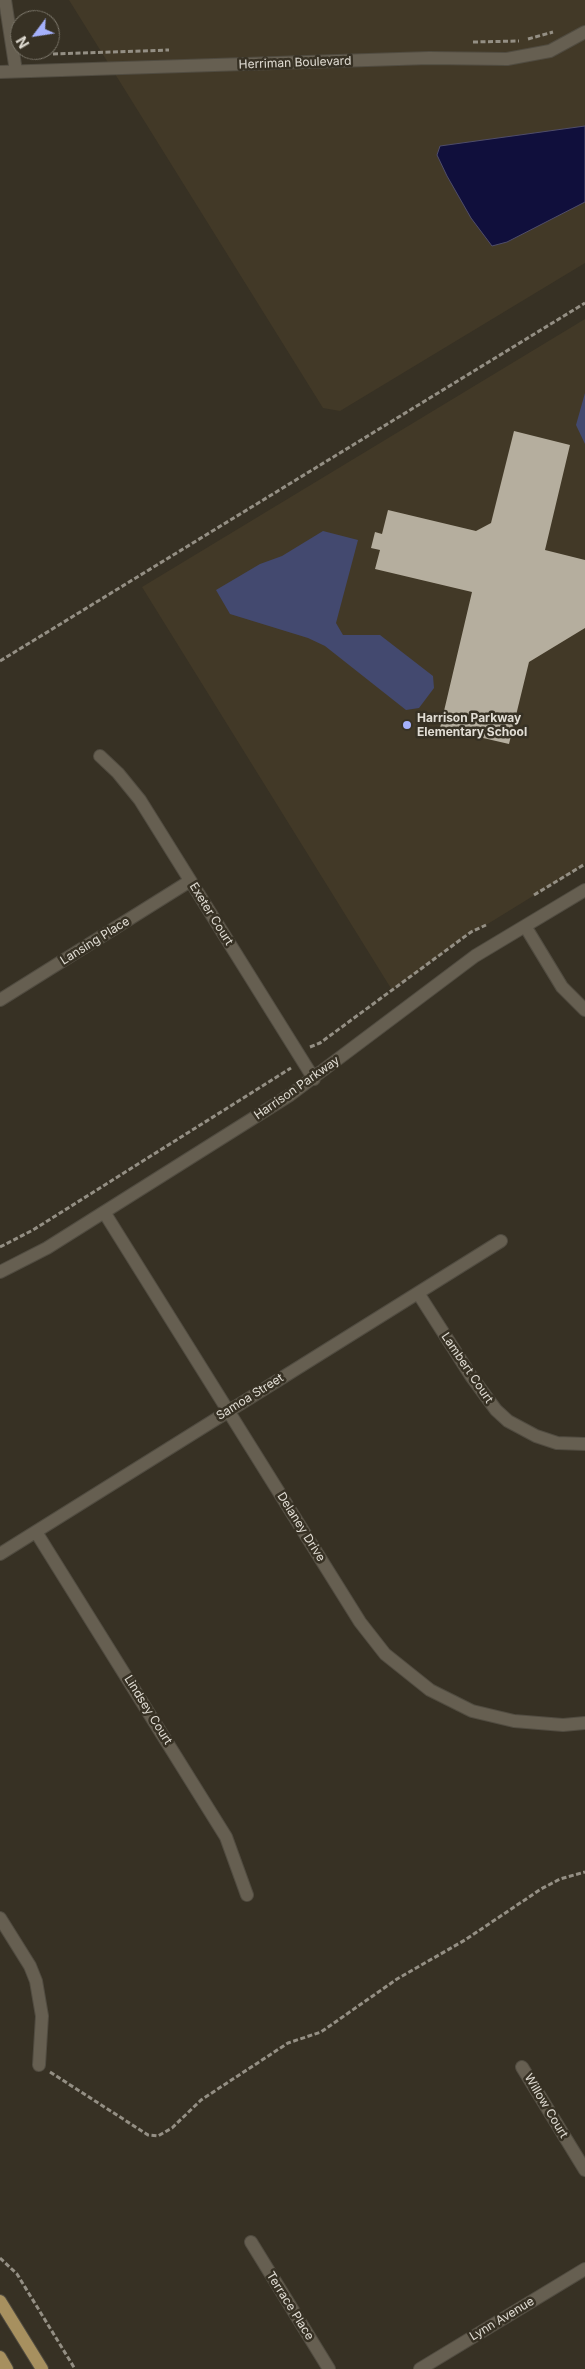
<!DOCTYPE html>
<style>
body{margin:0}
#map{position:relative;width:585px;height:2369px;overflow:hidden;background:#373124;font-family:Inter,sans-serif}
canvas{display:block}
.north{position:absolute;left:10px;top:10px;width:50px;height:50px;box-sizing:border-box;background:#373124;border:1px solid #7b766a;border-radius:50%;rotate:239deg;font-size:14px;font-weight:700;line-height:20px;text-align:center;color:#e1ddd4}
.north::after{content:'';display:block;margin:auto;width:18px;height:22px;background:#a5b1fc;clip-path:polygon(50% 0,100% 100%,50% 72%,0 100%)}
</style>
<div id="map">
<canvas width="585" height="2369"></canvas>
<div class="north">N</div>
</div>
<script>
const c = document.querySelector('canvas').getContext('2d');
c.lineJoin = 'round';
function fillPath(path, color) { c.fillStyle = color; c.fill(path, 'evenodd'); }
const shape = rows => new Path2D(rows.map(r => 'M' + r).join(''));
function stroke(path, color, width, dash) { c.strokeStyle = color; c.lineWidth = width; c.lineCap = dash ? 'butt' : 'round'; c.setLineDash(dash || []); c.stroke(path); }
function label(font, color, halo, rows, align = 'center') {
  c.font = font + ' Inter,sans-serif'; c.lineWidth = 5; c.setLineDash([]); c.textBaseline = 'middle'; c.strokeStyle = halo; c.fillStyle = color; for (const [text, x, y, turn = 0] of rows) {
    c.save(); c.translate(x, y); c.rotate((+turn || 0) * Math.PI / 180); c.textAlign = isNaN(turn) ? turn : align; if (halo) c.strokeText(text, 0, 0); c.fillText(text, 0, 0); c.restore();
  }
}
const built = shape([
 [69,0,585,0,585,263,340,411,323,408],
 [585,319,585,864,486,925,471,932,392,990,142,587]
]);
const green = shape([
 [585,393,585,444,576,425],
 [323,531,358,540,336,623,343,635,380,635,433,676,434,688,419,708,406,710,325,646,308,638,230,614,216,590,260,564,282,556]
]);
const water = shape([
 [585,126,585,202,507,242,492,246,471,218,447,176,437,155,440,146,585,126]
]);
const building = shape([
 [514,431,570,445,545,550,585,560,585,628,529,662,509,744,440,728,472,592,375,569,380,550,371,548,375,532,382,534,388,510,476,531,491,523]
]);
const path = shape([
 [528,39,553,32],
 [473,42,519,41],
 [53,54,169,50],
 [0,661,585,303],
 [534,895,585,864],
 [310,1047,320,1043,471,932,486,925],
 [0,1247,33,1230,291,1068],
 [50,2072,148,2135,158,2136,172,2128,201,2100,288,2043,321,2032,397,1979,465,1940,541,1889,560,1879,585,1872],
 [0,2258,17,2274,75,2369]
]);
const minor = shape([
 [5,0,16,71],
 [0,72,429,58,507,59,550,51,585,32],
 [100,756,118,773,140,800,314,1079],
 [525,926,562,987,585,1010],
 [0,1000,190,881],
 [104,1212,360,1622,385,1654,430,1690,472,1711,514,1721,563,1725,585,1723],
 [0,1272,47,1248,290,1095,475,956,585,890],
 [418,1293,471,1376,496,1410,508,1421,536,1436,557,1443,585,1444],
 [36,1532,226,1837,247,1895],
 [0,1554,501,1241],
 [0,1918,30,1966,36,1981,42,2016,39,2065],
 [522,2067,585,2170],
 [251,2242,329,2369],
 [420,2369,585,2269]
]);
const major = shape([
 [0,2301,42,2369],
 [0,2357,7,2369]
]);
const markers = [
 [407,725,5,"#a5b1fc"]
];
const streetNames = [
 ["Herriman Boulevard",295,63,-2],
 ["Exeter Court",211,914,58],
 ["Lansing Place",95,941,-32],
 ["Harrison Parkway",297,1088,-35],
 ["Lambert Court",467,1368,56],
 ["Samoa Street",250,1397,-32],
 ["Delaney Drive",301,1527,58],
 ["Lindsey Court",148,1710,58],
 ["Willow Court",546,2106,59],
 ["Terrace Place",290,2306,58],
 ["Lynn Avenue",502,2319,-31]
];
const poiNames = [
 ["Harrison Parkway",417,718],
 ["Elementary School",417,732]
];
fillPath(built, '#423927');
fillPath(green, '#43496f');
fillPath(water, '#100f3c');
stroke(water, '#4f4d6a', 1);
fillPath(building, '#b5ae9e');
stroke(minor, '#514c41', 14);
stroke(major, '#514c41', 14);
stroke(path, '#948f84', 3, [5, 2.5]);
stroke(minor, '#665f51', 12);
stroke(major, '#a7905f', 12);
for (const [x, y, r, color] of markers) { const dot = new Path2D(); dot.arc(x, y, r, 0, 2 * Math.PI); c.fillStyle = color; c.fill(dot); stroke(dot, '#373124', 2); }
label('12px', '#e1ddd4', '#373124', streetNames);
label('bold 12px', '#e1ddd4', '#373124', poiNames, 'left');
</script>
